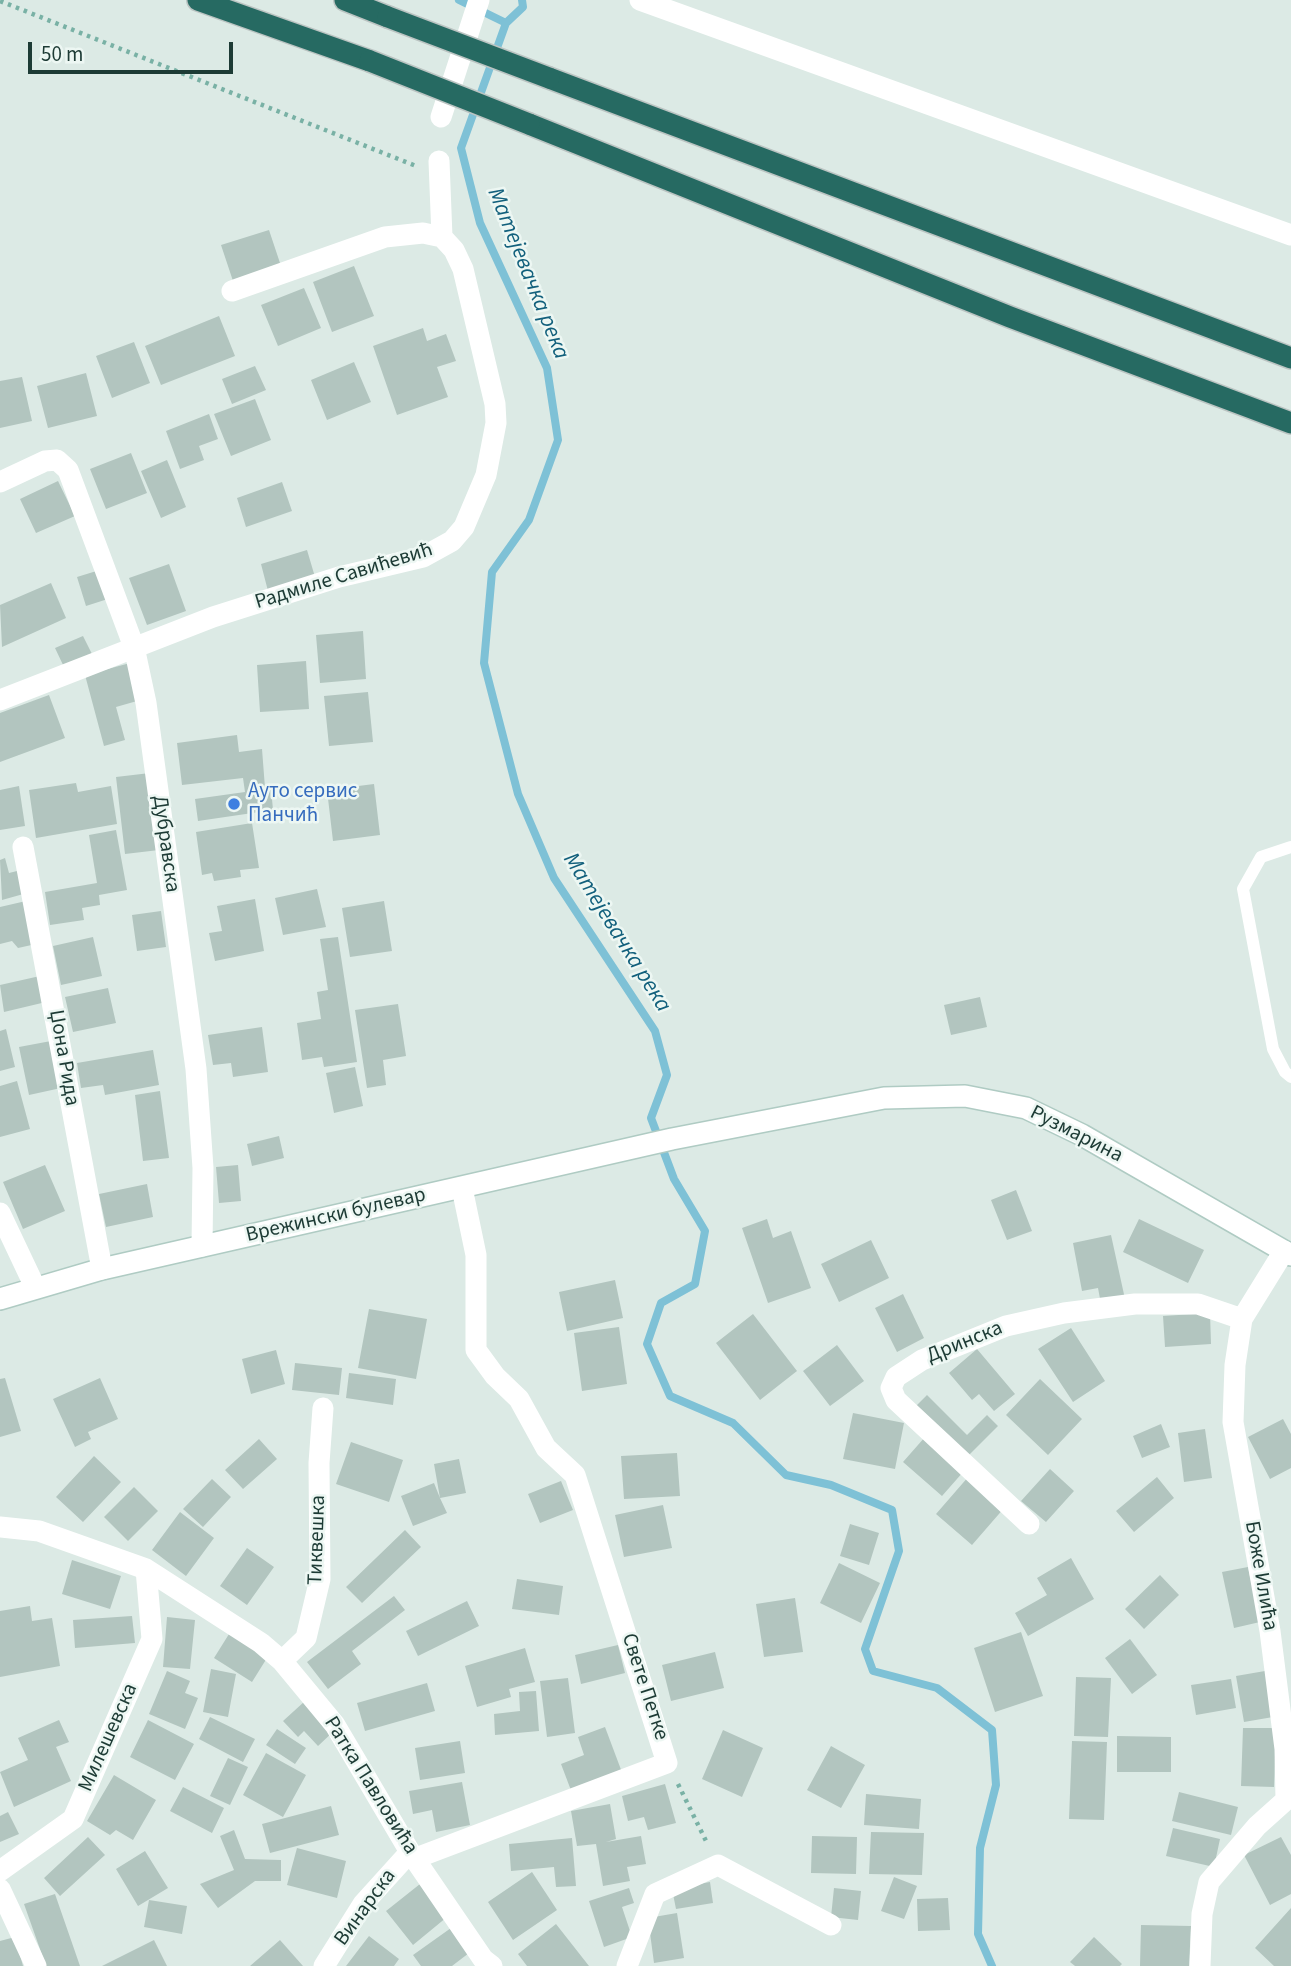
<!DOCTYPE html>
<meta charset="utf-8">
<style>
body{margin:0}
#map{position:relative;width:1291px;height:1966px;overflow:hidden;background:#dceae5;font-family:"Source Sans 3",sans-serif}
canvas{display:block}
.scale{position:absolute;left:28px;top:42px;width:205px;height:32px;box-sizing:border-box;border:4px solid #1d3b35;border-top:0;padding-left:9px;font-size:21px;line-height:24px;white-space:nowrap;color:#1d3b35;-webkit-text-stroke:5px #edf7f3;paint-order:stroke}
</style>
<div id="map">
<canvas width="1291" height="1966"></canvas>
<div class="scale">50 m</div>
</div>
<script>
const c = document.querySelector('canvas').getContext('2d');
c.lineJoin = 'round';
const shape = rows => new Path2D(rows.map(r => 'M' + r).join(''));
function stroke(path, color, width, dash) { c.strokeStyle = color; c.lineWidth = width; c.lineCap = dash ? 'butt' : 'round'; c.setLineDash(dash || []); c.stroke(path); }
function fillPath(path, color) { c.fillStyle = color; c.fill(path, 'evenodd'); }
function label(font, color, halo, rows, align = 'center') {
  c.font = font + ' "Source Sans 3",sans-serif'; c.lineWidth = 5; c.setLineDash([]); c.textBaseline = 'middle'; c.strokeStyle = halo; c.fillStyle = color; for (const [text, x, y, turn = 0] of rows) {
    c.save(); c.translate(x, y); c.rotate((+turn || 0) * Math.PI / 180); c.textAlign = isNaN(turn) ? turn : align; if (halo) c.strokeText(text, 0, 0); c.fillText(text, 0, 0); c.restore();
  }
}
const stream = shape([
 [459,0,506,23],
 [522,0,523,7,506,23,461,148,480,223,547,368,558,440,529,520,492,572,484,663,518,794,554,878,655,1031,667,1075,651,1118,674,1179,705,1231,695,1284,661,1303,647,1344,670,1396,733,1423,786,1475,831,1485,892,1510,899,1551,865,1649,873,1671,937,1688,992,1730,996,1785,980,1848,978,1934,992,1966]
]);
const building = shape([
 [269,230,282,269,234,284,221,245],
 [354,266,374,316,332,332,313,282],
 [304,288,321,328,278,346,261,305],
 [219,316,235,356,161,385,145,346],
 [423,328,427,341,446,334,456,361,437,367,448,397,397,415,373,346],
 [134,342,150,383,112,398,96,356],
 [354,362,371,402,327,420,311,380],
 [255,366,266,390,232,404,222,379],
 [86,373,97,416,48,428,37,386],
 [22,377,32,421,0,428,0,381],
 [255,399,271,440,231,456,214,414],
 [209,414,218,439,199,446,204,460,180,469,166,431],
 [131,453,147,493,106,509,90,469],
 [167,460,186,507,161,518,141,471],
 [58,481,75,516,36,533,20,499],
 [282,482,292,511,246,527,237,498],
 [307,550,315,577,268,591,261,564],
 [169,564,186,611,147,625,129,578],
 [103,569,114,597,86,606,77,577],
 [51,583,66,618,2,647,0,605],
 [363,631,366,679,320,683,316,635],
 [83,636,92,654,64,667,55,648],
 [306,661,309,709,260,712,257,665],
 [134,662,144,699,116,707,125,740,104,746,85,675],
 [368,692,373,742,329,746,324,696],
 [49,695,65,738,0,762,0,713],
 [237,735,239,752,262,749,265,788,271,788,273,810,198,821,195,799,245,792,243,778,182,785,177,743],
 [150,773,159,850,125,854,116,777],
 [76,783,78,792,111,786,117,824,36,838,29,790],
 [374,784,380,835,333,841,327,790],
 [19,786,25,826,0,830,0,790],
 [252,823,259,868,240,870,241,877,214,881,212,873,202,875,196,832],
 [116,830,127,890,99,895,100,905,82,908,84,920,50,925,45,892,97,883,89,835],
 [5,858,9,873,21,870,27,893,2,900,0,860],
 [317,889,326,927,283,935,275,898],
 [255,899,264,951,215,961,209,933,222,931,217,906],
 [26,901,36,944,18,948,12,941,0,944,0,907],
 [384,901,392,951,350,957,342,908],
 [161,911,166,947,137,951,132,915],
 [93,937,102,976,61,985,53,946],
 [338,937,357,1062,324,1067,322,1057,302,1060,297,1023,321,1019,317,992,328,990,320,939],
 [40,976,46,1002,4,1012,0,985],
 [108,988,116,1023,73,1032,65,997],
 [980,997,987,1027,951,1035,944,1005],
 [398,1004,406,1056,383,1060,386,1085,367,1088,355,1010],
 [262,1027,268,1072,233,1077,231,1063,213,1065,208,1035],
 [6,1029,15,1067,0,1071,0,1031],
 [51,1041,61,1088,29,1095,19,1047],
 [153,1050,159,1085,105,1095,103,1085,81,1088,77,1063],
 [355,1067,363,1106,334,1113,326,1073],
 [17,1081,30,1129,0,1137,0,1086],
 [160,1091,169,1158,143,1161,135,1095],
 [279,1136,284,1158,252,1166,247,1144],
 [45,1165,65,1211,23,1229,3,1182],
 [238,1165,241,1201,219,1203,216,1167],
 [147,1184,153,1217,106,1227,99,1194],
 [1016,1190,1032,1231,1007,1240,991,1200],
 [767,1219,773,1238,791,1231,811,1288,768,1303,742,1228],
 [1139,1219,1204,1250,1188,1283,1123,1252],
 [1111,1235,1125,1299,1101,1304,1098,1288,1082,1291,1073,1243],
 [871,1240,889,1278,839,1302,821,1264],
 [615,1280,623,1318,567,1331,559,1292],
 [903,1294,924,1338,897,1352,875,1308],
 [369,1309,427,1319,416,1379,358,1368],
 [1210,1313,1211,1344,1165,1347,1163,1316],
 [753,1314,797,1371,760,1400,716,1343],
 [619,1327,627,1384,582,1391,574,1333],
 [1071,1328,1105,1381,1073,1402,1038,1349],
 [837,1345,864,1381,830,1406,803,1371],
 [977,1349,1015,1394,994,1411,979,1394,972,1400,949,1373],
 [276,1350,285,1384,251,1394,242,1359],
 [295,1363,342,1368,339,1395,292,1390],
 [349,1373,396,1379,393,1405,346,1398],
 [5,1378,21,1431,0,1437,0,1379],
 [100,1378,118,1419,88,1432,91,1439,75,1447,53,1399],
 [1040,1379,1082,1419,1048,1455,1006,1415],
 [927,1395,967,1435,987,1415,998,1426,967,1457,916,1406],
 [853,1413,904,1423,895,1469,843,1459],
 [1283,1419,1291,1434,1291,1468,1270,1479,1248,1437],
 [1161,1424,1170,1447,1142,1458,1133,1436],
 [1205,1429,1212,1478,1184,1482,1178,1433],
 [925,1437,964,1471,942,1496,903,1462],
 [259,1439,277,1459,243,1489,225,1470],
 [351,1442,403,1460,389,1502,336,1484],
 [677,1453,680,1496,624,1499,621,1456],
 [94,1456,121,1482,83,1522,56,1497],
 [459,1459,466,1493,440,1498,447,1513,413,1526,401,1496,434,1483,440,1498,434,1464],
 [1050,1469,1074,1491,1046,1522,1021,1501],
 [969,1476,1005,1507,972,1545,936,1514],
 [1157,1477,1174,1498,1134,1532,1116,1511],
 [212,1479,231,1497,203,1527,183,1509],
 [561,1481,573,1510,540,1523,528,1494],
 [134,1487,158,1511,128,1541,104,1517],
 [663,1505,672,1548,624,1557,615,1515],
 [180,1512,214,1538,186,1576,152,1550],
 [850,1524,879,1533,869,1565,840,1556],
 [405,1530,421,1547,362,1603,346,1587],
 [247,1548,274,1567,247,1605,220,1586],
 [1071,1558,1094,1599,1028,1636,1015,1613,1047,1595,1037,1578],
 [72,1560,121,1576,110,1609,62,1594],
 [839,1563,880,1583,861,1623,820,1603],
 [1248,1567,1260,1622,1234,1628,1222,1572],
 [1160,1575,1179,1595,1144,1629,1125,1609],
 [517,1579,563,1586,559,1615,512,1609],
 [394,1596,405,1610,352,1651,361,1664,328,1689,307,1662],
 [795,1598,803,1652,764,1657,756,1604],
 [467,1601,479,1626,418,1656,406,1631],
 [30,1606,32,1621,52,1618,60,1666,0,1677,0,1611],
 [132,1616,135,1643,75,1648,73,1620],
 [167,1617,195,1620,190,1669,163,1667],
 [1021,1632,1043,1696,995,1712,974,1648],
 [229,1634,267,1658,252,1682,214,1658],
 [1130,1639,1157,1675,1132,1694,1105,1658],
 [618,1645,625,1673,581,1684,575,1655],
 [525,1648,535,1682,509,1689,511,1697,477,1707,465,1666],
 [715,1652,724,1688,671,1701,662,1665],
 [211,1669,236,1674,228,1717,203,1712],
 [167,1671,190,1681,185,1693,198,1698,185,1729,149,1714],
 [1265,1671,1273,1717,1244,1722,1236,1676],
 [1076,1677,1111,1678,1108,1737,1074,1736],
 [568,1678,575,1733,547,1737,540,1681],
 [1231,1679,1236,1708,1196,1715,1191,1685],
 [427,1683,435,1711,365,1731,357,1703],
 [536,1691,539,1731,495,1735,494,1714,520,1711,519,1692],
 [305,1701,334,1731,318,1746,304,1731,298,1737,283,1721],
 [210,1717,255,1739,243,1762,199,1739],
 [59,1720,69,1742,56,1747,71,1781,14,1807,0,1772,28,1760,18,1738],
 [148,1720,194,1744,175,1780,130,1757],
 [605,1727,623,1775,572,1793,561,1764,584,1755,578,1737],
 [1243,1728,1276,1728,1274,1787,1241,1786],
 [277,1729,306,1748,295,1764,266,1745],
 [723,1730,763,1748,742,1797,702,1779],
 [1117,1736,1171,1737,1171,1772,1117,1772],
 [460,1741,465,1773,420,1780,415,1748],
 [1072,1741,1107,1742,1104,1820,1069,1819],
 [831,1746,865,1765,841,1808,807,1790],
 [266,1753,306,1775,283,1817,243,1795],
 [228,1758,248,1767,230,1805,210,1796],
 [114,1775,156,1800,133,1840,116,1830,110,1835,87,1821],
 [462,1782,470,1825,436,1832,432,1810,413,1814,409,1791],
 [665,1784,676,1823,648,1830,644,1817,628,1821,622,1796],
 [183,1787,224,1808,212,1833,170,1811],
 [1179,1792,1238,1807,1231,1835,1172,1821],
 [866,1794,921,1799,919,1829,864,1825],
 [610,1804,616,1839,606,1842,641,1836,646,1864,627,1867,630,1881,603,1886,596,1844,577,1846,571,1811],
 [331,1806,339,1835,270,1853,262,1824],
 [8,1812,19,1834,0,1842,0,1816],
 [1173,1828,1220,1839,1214,1867,1166,1856],
 [234,1830,245,1859,281,1860,281,1881,255,1881,218,1908,200,1884,234,1870,220,1836],
 [871,1832,924,1833,922,1875,869,1874],
 [812,1836,857,1837,856,1874,811,1873],
 [88,1837,105,1855,60,1896,44,1878],
 [1281,1837,1291,1855,1291,1894,1270,1905,1244,1855],
 [572,1838,576,1886,556,1887,554,1867,511,1871,509,1844],
 [297,1848,346,1861,337,1898,287,1885],
 [145,1851,168,1888,138,1906,116,1869],
 [532,1872,557,1910,513,1940,488,1902],
 [894,1877,917,1886,904,1919,881,1911],
 [710,1882,713,1903,676,1909,672,1889],
 [420,1884,447,1917,413,1945,386,1911],
 [629,1888,634,1903,622,1907,632,1937,604,1947,589,1901],
 [834,1888,861,1891,858,1920,831,1917],
 [55,1894,80,1966,46,1966,24,1904],
 [948,1898,950,1930,918,1931,917,1899],
 [149,1900,187,1906,182,1934,144,1927],
 [1291,1908,1291,1966,1274,1966,1255,1948],
 [677,1913,684,1958,654,1963,648,1918],
 [556,1924,589,1966,527,1966,518,1954],
 [1141,1925,1191,1926,1189,1966,1140,1966],
 [451,1928,469,1953,452,1966,421,1966,413,1955],
 [369,1936,399,1959,394,1966,346,1966],
 [15,1937,23,1966,0,1966,0,1941],
 [1094,1937,1122,1964,1120,1966,1075,1966,1070,1962],
 [154,1940,167,1966,102,1966],
 [280,1940,303,1966,250,1966]
]);
const path = shape([
 [0,1,416,166],
 [678,1784,708,1845]
]);
const service = shape([
 [1291,847,1261,857,1243,889,1273,1049,1285,1072,1291,1077]
]);
const minor = shape([
 [640,0,1291,235],
 [441,117,479,0],
 [439,161,442,237],
 [0,482,45,461,57,460,68,470,134,647,146,703,196,1069,203,1168,202,1246],
 [0,700,213,617,339,577,423,557,452,541,464,527,486,475,496,423,495,404,463,269,454,250,442,237,423,233,385,237,232,291],
 [23,847,102,1269],
 [0,1213,35,1287],
 [1029,1524,896,1400,891,1388,896,1377,922,1360,1006,1326,1064,1313,1135,1304,1198,1304,1242,1319],
 [0,1527,39,1531,146,1569,261,1643,282,1661,335,1725,410,1852,483,1959,492,1966],
 [282,1661,306,1638,320,1579,319,1463,323,1408],
 [416,1858,667,1763,575,1475,546,1448,519,1399,495,1376,476,1350,476,1255,462,1188],
 [0,1871,73,1819,152,1639,146,1569],
 [0,1889,36,1966],
 [324,1966,363,1904,410,1852],
 [627,1966,655,1894,718,1865,831,1925],
 [1200,1966,1202,1914,1209,1882,1257,1826,1286,1800,1285,1749,1270,1631,1233,1422,1235,1365,1242,1319,1284,1251]
]);
const secondary = shape([
 [0,1299,102,1269,672,1139,884,1098,965,1096,1026,1108,1082,1135,1291,1255]
]);
const motorway = shape([
 [198,0,370,61],
 [345,0,388,17],
 [549,78,1291,358],
 [529,124,1010,317,1291,423]
]);
const motorwayBridge = shape([
 [388,17,549,78],
 [370,61,529,124]
]);
const markers = [
 [234,804,7,"#3f7fe0"]
];
const streetNames = [
 ["Радмиле Савићевић",344,577,-17],
 ["Дубравска",165,844,82],
 ["Џона Рида",63,1058,80],
 ["Рузмарина",1076,1135,27],
 ["Врежински булевар",336,1216,-13],
 ["Дринска",965,1343,-22],
 ["Тиквешка",318,1540,-88],
 ["Боже Илића",1260,1576,80],
 ["Свете Петке",644,1687,72],
 ["Милешевска",109,1738,-66],
 ["Ратка Павловића",370,1786,58],
 ["Винарска",366,1908,-54]
];
const shopNames = [
 ["Ауто сервис",248,792],
 ["Панчић",248,816]
];
const waterNames = [
 ["Матејевачка река",527,274,68],
 ["Матејевачка река",616,933,58]
];
stroke(stream, '#7ec1d6', 8);
fillPath(building, '#b2c5bf');
stroke(secondary, '#afcbc3', 24);
stroke(motorway, '#bbc4c2', 24);
stroke(path, '#79b1a5', 4.5, [3.5, 5]);
stroke(service, '#fff', 12);
stroke(minor, '#fff', 21);
stroke(secondary, '#fff', 21);
stroke(motorway, '#266a62', 21);
stroke(motorwayBridge, '#bbc4c2', 24, []);
stroke(motorwayBridge, '#266a62', 21);
for (const [x, y, r, color] of markers) { const dot = new Path2D(); dot.arc(x, y, r, 0, 2 * Math.PI); c.fillStyle = color; c.fill(dot); stroke(dot, '#edf7f3', 2.5); }
label('21px', '#1d3b35', '#edf7f3', streetNames);
label('21px', '#366cbe', '#edf7f3', shopNames, 'left');
label('italic 23px', '#12607c', '#edf7f3', waterNames);
</script>
